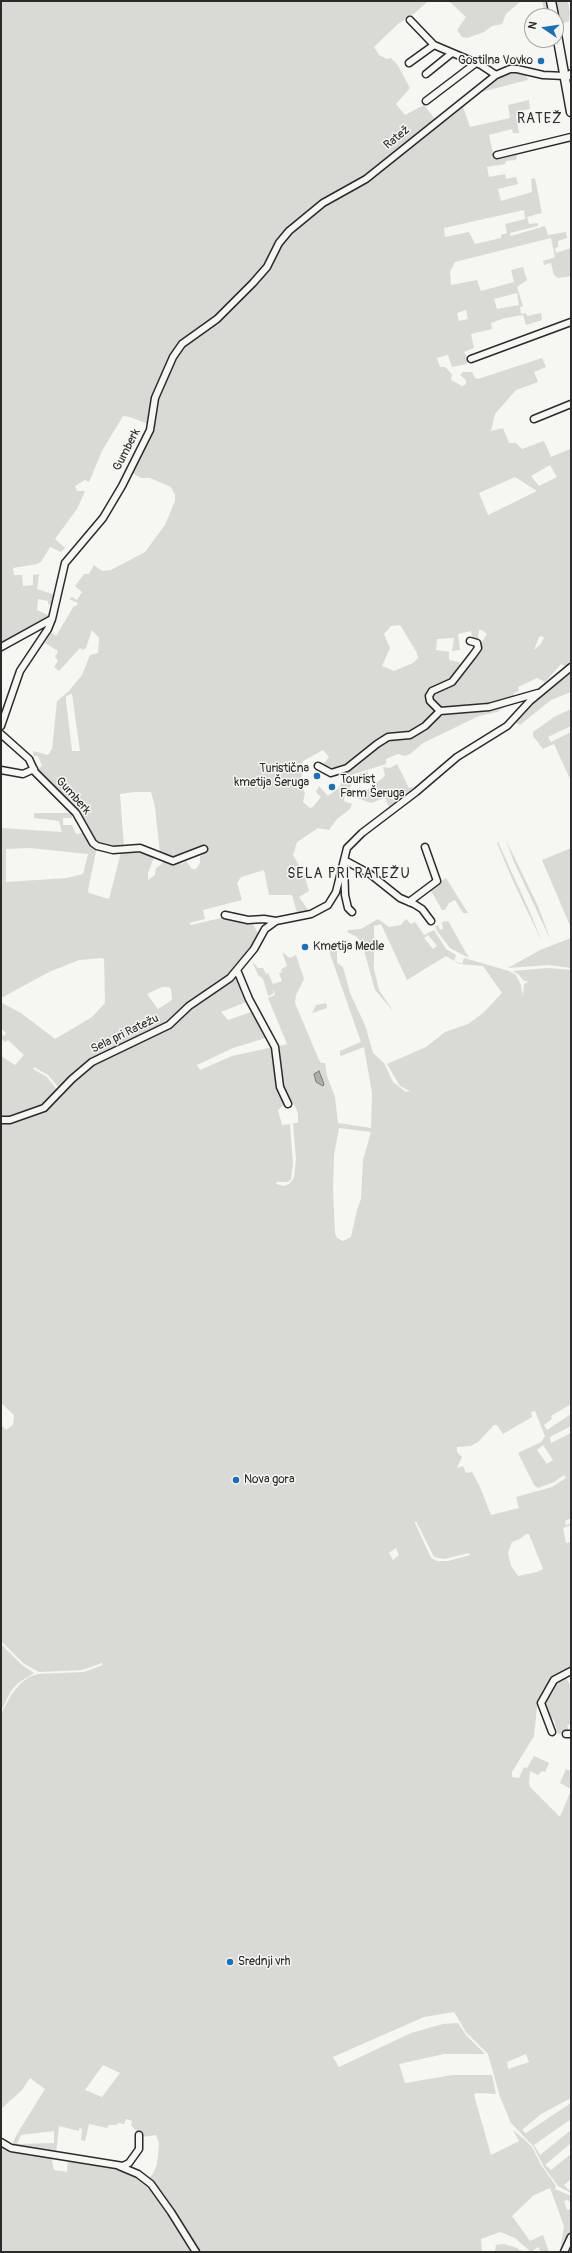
<!DOCTYPE html>
<meta charset="utf-8">
<style>
body{margin:0}
#map{position:relative;width:572px;height:2253px;overflow:hidden;background:#f6f6f2;font-family:Pangolin,sans-serif}
canvas{display:block}
.frame{position:absolute;inset:0;border:2px solid #2b2b2b;pointer-events:none}
.north{position:absolute;left:524px;top:8px;width:40px;height:40px;box-sizing:border-box;background:#f6f6f2;border:1px solid #a5a5a2;border-radius:50%;rotate:283deg;font-size:11px;font-weight:700;line-height:16px;text-align:center;color:#2b2b2b}
.north::after{content:'';display:block;margin:auto;width:14px;height:18px;background:#1f6fb2;clip-path:polygon(50% 0,100% 100%,50% 72%,0 100%)}
</style>
<div id="map">
<canvas width="572" height="2253"></canvas>
<div class="frame"></div>
<div class="north">N</div>
</div>
<script>
const c = document.querySelector('canvas').getContext('2d');
c.lineJoin = 'round';
function fillPath(path, color) { c.fillStyle = color; c.fill(path, 'evenodd'); }
const shape = rows => new Path2D(rows.map(r => 'M' + r).join(''));
function stroke(path, color, width, dash) { c.strokeStyle = color; c.lineWidth = width; c.lineCap = dash ? 'butt' : 'round'; c.setLineDash(dash || []); c.stroke(path); }
function label(font, color, halo, rows, align = 'center') {
  c.font = font + ' Pangolin,sans-serif'; c.lineWidth = 3; c.setLineDash([]); c.textBaseline = 'middle'; c.strokeStyle = halo; c.fillStyle = color; for (const [text, x, y, turn = 0] of rows) {
    c.save(); c.translate(x, y); c.rotate((+turn || 0) * Math.PI / 180); c.textAlign = isNaN(turn) ? turn : align; if (halo) c.strokeText(text, 0, 0); c.fillText(text, 0, 0); c.restore();
  }
}
const green = shape([
 [1,1,428,1,415,13,399,23,374,47,379,55,387,59,391,58,397,64,410,88,396,104,405,115,424,105,435,119,366,174,320,204,286,233,275,244,267,265,217,316,171,355,153,400,148,424,130,417,123,416,102,451,89,482,85,480,75,486,77,491,85,491,77,509,55,539,65,548,61,552,50,547,41,562,37,564,13,568,14,575,22,575,23,586,33,585,33,575,39,574,37,589,55,595,54,606,48,604,48,601,38,599,37,610,50,616,44,622,1,645],
 [446,1,521,1,506,14,502,24,492,26,484,32,467,38,462,37,457,30,466,17,451,3],
 [542,1,548,1,551,16,545,16],
 [553,1,571,1,568,2,570,13,569,21,558,26],
 [511,72,526,74,528,80,477,93,497,78],
 [529,100,530,109,521,111,522,114,516,115,519,133,513,133,512,129,489,135,494,157,535,147,537,150,517,155,516,160,506,161,505,164,487,167,489,177,505,174,506,179,516,177,518,184,498,189,501,201,532,192,531,179,535,178,542,213,527,217,529,224,538,223,538,226,510,233,511,236,545,226,548,235,566,232,567,238,558,241,558,247,555,248,556,253,571,248,571,276,558,278,554,275,551,263,544,265,543,261,555,257,551,238,455,262,450,272,451,285,477,280,481,291,514,282,511,270,523,267,527,280,517,287,523,306,520,307,521,314,526,313,527,316,541,313,542,320,526,325,523,315,505,318,491,323,492,329,471,334,474,348,464,352,469,360,466,364,452,367,448,355,437,358,440,367,445,367,452,374,451,380,462,386,466,384,466,380,460,375,463,372,472,372,475,378,478,379,542,358,546,367,534,372,538,382,516,390,495,414,491,431,503,428,509,443,516,443,522,449,544,441,551,457,570,449,571,664,566,667,561,664,545,682,537,678,518,687,519,691,514,693,512,700,475,707,441,709,432,702,433,693,443,689,458,679,487,634,482,630,479,630,478,639,475,640,473,639,471,631,458,634,460,650,452,651,454,638,437,639,436,650,449,652,449,660,459,662,461,669,447,683,428,691,425,697,435,709,434,717,407,735,392,735,378,741,362,755,339,769,322,766,329,757,323,750,303,761,301,783,305,793,303,802,310,808,313,807,321,797,316,792,319,786,328,796,339,788,343,780,368,771,368,774,352,784,345,794,344,801,352,804,350,809,337,819,329,830,318,828,297,842,293,855,304,874,309,891,299,897,310,913,298,916,292,895,269,895,264,870,241,877,237,883,242,900,203,910,205,919,189,923,191,925,225,917,251,921,259,935,255,946,229,977,188,1004,161,1028,93,1059,59,1088,48,1075,34,1067,33,1069,47,1077,58,1091,41,1108,1,1119,1,1056,15,1065,24,1055,8,1040,5,1042,2,1039,1,1033,4,1036,6,1033,2,1029,1,1030,1,999,2,1003,21,1013,55,1039,92,1017,105,1003,104,959,102,958,79,960,49,972,1,998,1,828,62,832,59,821,34,818,34,813,72,813,72,818,63,818,63,825,72,825,76,834,86,832,97,847,88,890,89,893,109,899,121,852,141,850,170,861,182,861,181,865,186,861,192,869,196,869,200,863,200,856,207,851,205,847,175,859,160,854,155,807,151,792,135,792,120,794,124,848,112,849,99,845,92,838,82,817,36,770,42,766,38,756,34,756,33,751,48,755,52,749,57,701,68,692,82,675,90,655,98,653,99,638,92,630,86,648,83,650,80,648,59,671,54,667,58,661,55,657,58,651,45,643,51,632,56,636,74,606,76,606,78,603,69,599,72,597,77,600,82,592,75,586,84,574,89,574,94,565,102,571,111,570,145,552,165,525,175,501,175,495,171,487,150,478,141,478,132,473,152,433,156,406,162,384,171,366,188,343,221,319,269,271,279,246,324,205,369,180,408,147,455,114,462,104,470,127,510,118,508,105],
 [524,210,525,219,505,224,507,233,501,235,501,238,475,244,469,232,445,237,444,228],
 [517,293,519,305,497,309,494,299],
 [466,310,468,319,459,321,457,313],
 [550,465,557,477,539,486,531,476],
 [515,477,537,491,488,515,479,493],
 [400,625,417,653,418,658,413,663,394,671,382,666,390,648,384,634,391,626],
 [542,636,544,638,540,645,534,650,539,637],
 [71,694,72,694,80,751,72,751,66,701,66,696],
 [30,848,88,854,83,874,67,878,6,882,6,849],
 [154,857,163,860,162,864,156,868,155,875,148,880,148,873],
 [162,987,169,987,171,989,172,1000,158,1009,147,994],
 [571,671,571,692,551,700,520,725,514,722,525,708],
 [503,706,503,708,497,712,479,716,423,743,410,754,405,756,398,754,386,759,386,764,351,775,344,775,342,772,364,758,390,738,400,738,429,725,446,713,480,711],
 [571,709,571,726,548,737,551,742,571,732,571,781,554,744,543,749,533,736,533,732,554,717],
 [397,764,409,788,412,787,415,791,390,809,385,798,371,803,357,798,385,776,383,767,390,768],
 [506,840,538,906,551,941,514,862],
 [498,842,529,910,543,944,513,881,497,843],
 [571,848,571,928,542,860],
 [446,878,468,913,463,913,455,900,449,903,445,910,442,910,430,889],
 [378,919,389,927,401,925,406,919,411,924,415,922,424,935,434,930,446,949,456,955,454,961,462,964,464,958,509,971,516,975,521,985,523,997,524,984,529,981,524,981,518,974,513,971,548,968,571,970,571,1404,551,1416,552,1419,544,1425,547,1430,571,1414,571,1426,550,1437,551,1443,571,1433,571,1518,565,1521,566,1525,571,1523,571,1525,563,1528,566,1543,571,1542,571,1668,557,1675,543,1694,537,1707,534,1736,512,1772,512,1777,519,1778,524,1767,527,1768,534,1756,549,1763,545,1772,542,1771,538,1775,530,1771,529,1783,530,1787,560,1817,571,1790,571,2098,541,2114,522,2130,526,2133,571,2103,571,2119,534,2145,540,2155,571,2130,571,2143,545,2165,551,2170,571,2154,571,2179,564,2185,569,2190,571,2189,571,2193,558,2186,544,2167,533,2146,511,2123,500,2097,488,2054,466,2032,454,2012,424,2017,333,2057,339,2067,411,2033,443,2024,458,2023,466,2035,485,2054,444,2054,399,2064,405,2083,453,2075,492,2075,496,2094,476,2093,474,2095,491,2155,519,2141,513,2130,525,2140,532,2147,541,2165,556,2186,555,2189,571,2196,571,2204,568,2200,564,2201,567,2210,571,2209,571,2234,563,2252,560,2252,564,2226,550,2188,534,2195,512,2216,530,2241,543,2235,549,2252,541,2252,538,2247,531,2252,515,2238,500,2232,481,2239,482,2252,1,2252,1,2146,15,2152,51,2157,54,2170,67,2172,68,2158,122,2169,146,2181,153,2174,157,2164,159,2144,156,2135,142,2137,131,2125,132,2121,126,2119,124,2124,118,2123,117,2125,109,2125,107,2128,89,2124,85,2141,81,2140,82,2129,79,2128,79,2131,59,2126,56,2153,11,2147,17,2134,45,2089,30,2078,22,2090,1,2109,1,1714,11,1695,20,1684,29,1677,38,1674,84,1672,103,1665,102,1663,82,1670,39,1672,23,1663,1,1641,1,1425,6,1430,13,1425,14,1415,1,1403,1,1122,38,1113,94,1063,129,1047,185,1012,236,975,249,1001,221,1012,228,1020,254,1011,269,1037,233,1048,197,1065,200,1070,232,1056,273,1047,285,1104,278,1110,282,1125,290,1124,293,1164,291,1179,288,1182,277,1182,276,1184,284,1186,289,1184,294,1178,296,1159,293,1123,298,1123,298,1114,296,1108,292,1102,287,1100,282,1090,276,1047,287,1044,268,998,275,995,273,989,273,994,268,996,263,979,258,975,252,961,258,968,263,968,266,974,268,973,273,984,282,981,279,973,282,972,281,969,287,966,282,952,290,958,296,955,304,979,296,995,295,1003,319,1060,321,1063,325,1063,327,1076,335,1097,338,1123,371,1128,372,1093,364,1047,341,1056,340,1055,340,1051,361,1042,329,951,337,951,337,963,343,967,350,993,365,1025,373,1053,384,1063,393,1082,406,1092,410,1091,400,1086,387,1064,426,1047,445,1032,468,1024,483,1013,502,993,483,966,459,964,446,956,407,980,381,924,374,926,374,969,379,990,394,1012,375,990,362,943,357,937,347,932,348,930,361,929],
 [428,935,437,946,433,949,424,938],
 [339,1128,371,1132,363,1160,361,1199,357,1210,351,1237,343,1241,337,1238,335,1233,333,1189,334,1155],
 [535,1411,545,1436,541,1442,518,1453,534,1485,538,1488,554,1482,564,1475,566,1478,552,1487,516,1497,519,1508,491,1515,480,1487,472,1472,466,1473,463,1466,457,1468,462,1457,457,1452,457,1447,471,1446,478,1442,494,1425,497,1425,503,1434,532,1417,531,1412],
 [543,1445,553,1460,547,1464,537,1450],
 [416,1521,434,1557,444,1559,469,1553,470,1555,448,1561,437,1561,431,1558,415,1523],
 [526,1534,529,1534,543,1569,537,1572,518,1576,511,1566,508,1553,512,1542,520,1539],
 [396,1548,399,1555,393,1560,389,1553],
 [526,2054,529,2062,508,2069,507,2062],
 [103,2065,120,2073,102,2097,85,2090],
 [54,2131,54,2143,17,2144,21,2135],
 [448,921,451,926,469,958,450,948,437,931,435,926,438,925,440,930,443,929,442,922],
 [571,938,571,968,549,965,508,968,540,950],
 [326,1003,327,1008,312,1013,316,1005],
 [1,1644,21,1664,34,1673,18,1683,11,1691,1,1711],
 [565,1675,571,1687,571,1724,567,1725,569,1732,558,1734,554,1720,548,1716,544,1700,557,1680,559,1681],
 [566,1769,571,1771,571,1789,560,1783],
 [504,2244,517,2248,523,2252,495,2252,496,2245]
]);
const water = shape([
 [319,1071,324,1084,323,1086,316,1082,314,1074,319,1071]
]);
const minor = shape([
 [410,20,434,45,481,65,496,75],
 [409,63,434,45],
 [426,74,452,53],
 [426,101,476,63],
 [497,155,571,137],
 [471,359,571,322],
 [534,419,571,404],
 [1,647,52,619,65,563,103,518,122,486,150,430,155,398,173,357,182,344,217,319,253,283,267,267,279,243,289,231,323,203,366,179,496,75,510,69,517,69,543,75,565,76],
 [440,711,430,701,429,696,432,691,452,682,473,655,478,648,477,643,470,641],
 [1,726,20,671,48,629,52,619],
 [1,734,29,759,35,772,76,813,93,843,97,846,113,850,140,848,173,861,204,849],
 [318,766,331,773,347,768,377,744,388,737,410,735,425,726,440,711,489,707,538,693],
 [1,770,23,774,34,769],
 [409,902,437,881,425,847],
 [352,912,348,908,345,895,344,860,370,874,400,898,414,904,422,909,431,921],
 [225,915,248,920,264,919,276,921],
 [237,970,249,999,275,1047,280,1087,288,1104],
 [1,1120,10,1120,44,1108,72,1079,92,1062,169,1025,189,1006,230,978,254,949,265,929,276,921,311,914,328,905,336,892,347,848,362,833,416,792,457,757,507,726,530,701,571,667],
 [552,1732,541,1703,554,1680,571,1671],
 [566,1734,571,1734],
 [1,2142,11,2148,123,2166,129,2163,139,2149,139,2135],
 [119,2166,138,2174,151,2184,171,2212,196,2252],
 [564,2252,571,2237]
]);
const tertiary = shape([
 [565,78,571,74]
]);
const secondary = shape([
 [551,1,554,16],
 [556,29,571,112]
]);
const markers = [
 [541,61,4,"#1f6fb2"],
 [317,776,4,"#1f6fb2"],
 [332,787,4,"#1f6fb2"],
 [305,947,4,"#1f6fb2"],
 [236,1480,4,"#1f6fb2"],
 [230,1962,4,"#1f6fb2"]
];
const poiNames = [
 ["Gostilna Vovko",533,61,"right"],
 ["Turistična",309,769,"right"],
 ["kmetija Šeruga",309,783,"right"],
 ["Tourist",340,780],
 ["Farm Šeruga",340,794],
 ["Kmetija Medle",313,947],
 ["Nova gora",244,1480],
 ["Srednji vrh",238,1962]
];
const streetNames = [
 ["Ratež",397,138,-39],
 ["Gumberk",127,450,-63],
 ["Gumberk",73,796,48],
 ["Sela pri Ratežu",125,1034,-26]
];
const quarterNames = [
 ["RATEŽ",540,119],
 ["SELA PRI RATEŽU",349,874]
];
fillPath(green, '#d9d9d5');
fillPath(water, '#aeaeab');
stroke(water, '#7a7a78', 1);
stroke(minor, '#2b2b2b', 9);
stroke(tertiary, '#2b2b2b', 10);
stroke(secondary, '#2b2b2b', 11);
stroke(minor, '#f6f6f2', 6);
stroke(tertiary, '#f6f6f2', 7);
stroke(secondary, '#f6f6f2', 8);
for (const [x, y, r, color] of markers) { const dot = new Path2D(); dot.arc(x, y, r, 0, 2 * Math.PI); c.fillStyle = color; c.fill(dot); stroke(dot, '#f6f6f2', 1.5); }
label('12px', '#2b2b2b', '#f6f6f2', poiNames, 'left');
label('12px', '#2b2b2b', '#f6f6f2', streetNames);
c.letterSpacing = '1px';
label('14px', '#2b2b2b', '#f6f6f2', quarterNames);
c.letterSpacing = '0px';
</script>
